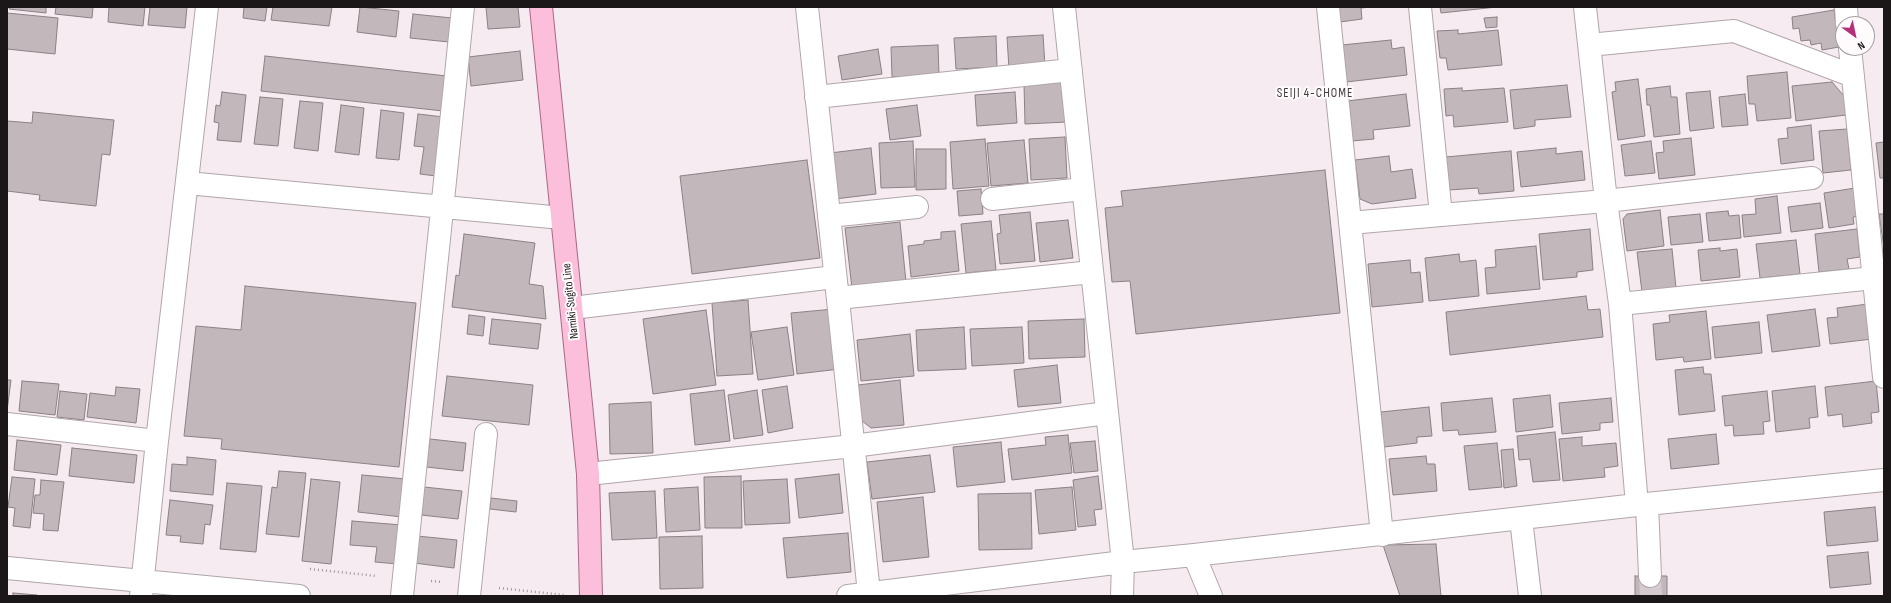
<!DOCTYPE html>
<style>
body{margin:0}
#map{position:relative;width:1891px;height:603px;overflow:hidden;background:#f6ebf0;font-family:"Sofia Sans Condensed",sans-serif}
canvas{display:block}
.frame{position:absolute;inset:0;border:8px solid #1b1719;pointer-events:none}
.north{position:absolute;left:1835px;top:16px;width:40px;height:40px;box-sizing:border-box;background:#fffbfc;border:1px solid #a4a0a1;border-radius:50%;rotate:147deg;font-size:11px;font-weight:700;line-height:16px;text-align:center;color:#1b1719}
.north::after{content:'';display:block;margin:auto;width:14px;height:18px;background:#b33079;clip-path:polygon(50% 0,100% 100%,50% 72%,0 100%)}
</style>
<div id="map">
<canvas width="1891" height="603"></canvas>
<div class="frame"></div>
<div class="north">N</div>
</div>
<script>
const c = document.querySelector('canvas').getContext('2d');
c.lineJoin = 'round';
function fillPath(path, color) { c.fillStyle = color; c.fill(path, 'evenodd'); }
const shape = rows => new Path2D(rows.map(r => 'M' + r).join(''));
function stroke(path, color, width, dash) { c.strokeStyle = color; c.lineWidth = width; c.lineCap = dash ? 'butt' : 'round'; c.setLineDash(dash || []); c.stroke(path); }
function label(font, color, halo, rows, align = 'center') {
  c.font = font + ' "Sofia Sans Condensed",sans-serif'; c.lineWidth = 4; c.setLineDash([]); c.textBaseline = 'middle'; c.strokeStyle = halo; c.fillStyle = color; for (const [text, x, y, turn = 0] of rows) {
    c.save(); c.translate(x, y); c.rotate((+turn || 0) * Math.PI / 180); c.textAlign = isNaN(turn) ? turn : align; if (halo) c.strokeText(text, 0, 0); c.fillText(text, 0, 0); c.restore();
  }
}
const building = shape([
 [10,7,46,7,46,13,9,9,10,7],
 [56,7,93,7,92,18,55,14,56,7],
 [109,7,145,7,143,26,108,22,109,7],
 [150,7,187,7,185,28,148,25,150,7],
 [244,7,267,7,265,21,243,18,244,7],
 [273,7,332,7,329,26,271,20,273,7],
 [360,7,399,11,396,37,357,32,360,7],
 [486,7,518,7,520,27,488,29,486,7],
 [1338,7,1371,7,1361,8,1362,19,1340,22,1338,7],
 [1440,7,1497,7,1441,13,1440,7],
 [1834,10,1839,47,1822,50,1821,43,1811,45,1810,40,1801,41,1799,28,1793,29,1792,17,1834,10],
 [7,13,58,18,55,54,7,49,7,13],
 [413,14,452,18,449,42,410,38,413,14],
 [1497,17,1497,27,1486,28,1484,18,1497,17],
 [1458,30,1458,34,1498,30,1502,65,1448,70,1446,58,1440,58,1437,31,1458,30],
 [1043,35,1045,66,1009,69,1007,37,1043,35],
 [996,36,997,67,956,69,954,38,996,36],
 [1391,40,1392,49,1404,47,1407,75,1346,82,1342,45,1391,40],
 [938,45,939,75,892,77,891,47,938,45],
 [878,49,882,74,842,80,838,56,878,49],
 [520,51,523,80,471,86,468,57,520,51],
 [265,56,447,76,443,111,261,91,265,56],
 [1787,72,1791,118,1757,121,1755,104,1749,104,1747,76,1787,72],
 [1638,79,1645,136,1618,140,1612,92,1616,91,1615,82,1638,79],
 [1066,82,1067,122,1025,124,1024,84,1066,82],
 [1832,82,1844,96,1846,115,1796,121,1792,86,1832,82],
 [1567,85,1571,117,1535,120,1535,126,1514,129,1510,90,1567,85],
 [1670,86,1671,97,1677,97,1680,134,1654,137,1650,105,1647,105,1646,89,1670,86],
 [1462,88,1462,91,1504,88,1508,122,1454,127,1453,115,1446,116,1444,89,1462,88],
 [1710,91,1714,128,1690,131,1686,93,1710,91],
 [222,92,246,95,241,142,217,140,219,123,214,122,216,105,220,106,222,92],
 [1015,92,1017,123,977,126,975,95,1015,92],
 [1406,94,1410,126,1373,130,1374,139,1352,141,1347,101,1406,94],
 [1745,94,1748,125,1722,127,1719,97,1745,94],
 [260,97,283,99,278,146,254,144,260,97],
 [300,101,323,103,318,151,294,148,300,101],
 [341,105,364,108,359,155,335,152,341,105],
 [917,105,921,136,890,140,886,109,917,105],
 [381,110,404,113,399,160,376,158,381,110],
 [33,112,114,120,110,155,102,154,96,206,39,200,40,195,7,191,7,121,32,123,33,112],
 [418,114,444,117,436,176,420,174,424,147,414,146,418,114],
 [1811,125,1814,160,1781,164,1778,139,1788,138,1787,128,1811,125],
 [1847,129,1851,170,1823,173,1819,131,1847,129],
 [1065,137,1067,178,1031,180,1029,139,1065,137],
 [1691,138,1695,175,1659,179,1656,153,1664,152,1663,141,1691,138],
 [985,139,989,186,953,189,950,142,985,139],
 [1024,140,1028,183,991,186,987,143,1024,140],
 [913,141,915,187,881,188,879,143,913,141],
 [1651,141,1655,173,1625,176,1621,145,1651,141],
 [1884,142,1884,178,1880,178,1876,143,1884,142],
 [871,148,876,194,835,199,830,153,871,148],
 [1556,148,1556,154,1582,151,1585,180,1521,187,1517,152,1556,148],
 [916,149,946,149,946,189,916,190,916,149],
 [1511,151,1514,191,1479,194,1478,188,1449,190,1446,157,1511,151],
 [1389,156,1391,172,1412,169,1416,198,1372,204,1360,199,1355,160,1389,156],
 [807,160,820,258,692,274,680,176,807,160],
 [1325,170,1340,313,1136,334,1130,281,1112,282,1105,208,1123,206,1121,191,1325,170],
 [1855,188,1859,216,1853,217,1854,224,1829,228,1824,193,1855,188],
 [981,189,983,214,959,216,957,191,981,189],
 [1777,196,1781,233,1744,237,1742,215,1756,214,1755,199,1777,196],
 [1820,203,1823,228,1791,232,1788,207,1820,203],
 [1660,210,1664,246,1627,251,1623,219,1627,214,1660,210],
 [1728,211,1729,216,1739,215,1741,238,1709,241,1706,213,1728,211],
 [1030,212,1035,261,1000,264,997,234,1001,233,999,215,1030,212],
 [1700,214,1703,242,1671,245,1668,217,1700,214],
 [1879,214,1884,214,1884,248,1879,214],
 [1068,220,1073,258,1040,262,1036,223,1068,220],
 [991,221,996,270,966,273,961,224,991,221],
 [900,222,906,282,852,288,845,228,900,222],
 [1590,229,1593,270,1577,272,1577,277,1543,280,1539,234,1590,229],
 [1857,229,1860,257,1847,259,1849,269,1819,272,1815,234,1857,229],
 [955,231,959,271,911,277,908,246,924,244,924,241,941,239,941,232,955,231],
 [464,234,535,243,529,284,543,286,546,319,452,307,456,275,459,276,464,234],
 [1796,240,1800,274,1760,278,1756,244,1796,240],
 [1536,246,1540,289,1487,294,1485,268,1496,267,1495,250,1536,246],
 [1720,248,1720,251,1737,249,1740,277,1701,281,1698,250,1720,248],
 [1672,249,1676,288,1642,292,1637,252,1672,249],
 [1459,254,1460,262,1476,260,1479,296,1429,301,1425,258,1459,254],
 [1410,260,1411,273,1420,272,1423,302,1372,307,1368,264,1410,260],
 [245,286,416,303,399,467,221,449,222,439,184,436,196,326,241,330,245,286],
 [1586,296,1588,310,1600,309,1603,337,1450,355,1446,312,1586,296],
 [748,300,753,374,717,376,712,303,748,300],
 [1868,304,1872,339,1830,344,1827,318,1838,317,1837,308,1868,304],
 [834,309,840,369,797,374,791,313,834,309],
 [1815,309,1820,346,1772,352,1767,315,1815,309],
 [706,310,716,385,653,394,643,319,706,310],
 [1706,311,1711,359,1684,362,1683,357,1656,360,1653,324,1670,322,1669,315,1706,311],
 [469,315,485,317,483,336,467,334,469,315],
 [492,319,541,324,538,349,489,344,492,319],
 [1084,319,1085,357,1029,359,1028,321,1084,319],
 [1759,322,1762,353,1715,358,1712,327,1759,322],
 [787,327,794,375,758,380,751,332,787,327],
 [964,327,966,369,918,371,916,330,964,327],
 [1022,327,1024,363,972,366,970,329,1022,327],
 [910,334,914,376,861,381,857,340,910,334],
 [1057,365,1061,403,1018,407,1014,370,1057,365],
 [1703,367,1704,374,1711,374,1715,411,1679,415,1675,370,1703,367],
 [447,376,533,385,529,425,442,416,447,376],
 [7,380,11,380,7,411,7,380],
 [900,380,904,425,871,428,861,420,858,385,900,380],
 [22,381,59,384,55,415,19,411,22,381],
 [1876,381,1879,412,1871,413,1872,423,1843,427,1842,414,1828,416,1825,387,1876,381],
 [787,386,793,428,768,433,762,390,787,386],
 [1815,386,1818,417,1809,418,1810,428,1776,432,1772,391,1815,386],
 [116,387,140,389,136,423,87,417,90,393,115,396,116,387],
 [724,390,730,441,695,445,690,394,724,390],
 [757,390,763,435,734,439,728,395,757,390],
 [60,391,87,394,84,420,57,417,60,391],
 [1767,391,1770,421,1763,422,1764,434,1734,436,1733,425,1725,426,1722,396,1767,391],
 [1550,395,1553,427,1516,432,1513,399,1550,395],
 [1492,398,1496,432,1459,435,1458,430,1443,431,1441,403,1492,398],
 [1611,398,1613,422,1600,423,1600,430,1562,434,1559,403,1611,398],
 [651,402,653,453,610,454,609,404,651,402],
 [1429,407,1432,436,1417,437,1417,443,1384,447,1381,412,1429,407],
 [1555,432,1560,480,1533,482,1530,459,1519,460,1517,436,1555,432],
 [1716,434,1719,464,1671,469,1668,439,1716,434],
 [1068,435,1072,473,1012,480,1008,449,1046,445,1045,437,1068,435],
 [1582,437,1582,446,1616,443,1618,466,1604,468,1605,477,1563,481,1559,439,1582,437],
 [430,439,466,443,463,471,426,467,430,439],
 [17,440,61,445,57,475,14,470,17,440],
 [1095,441,1098,471,1074,473,1070,443,1095,441],
 [1001,442,1005,482,957,487,953,447,1001,442],
 [1497,443,1502,487,1469,490,1464,446,1497,443],
 [72,448,137,455,134,483,69,476,72,448],
 [1513,449,1517,486,1504,488,1501,450,1513,449],
 [930,455,935,492,872,499,867,462,930,455],
 [1426,456,1427,464,1435,464,1437,491,1393,495,1389,459,1426,456],
 [187,457,216,460,213,495,170,491,172,464,187,465,187,457],
 [279,471,306,473,299,537,266,534,272,487,277,488,279,471],
 [839,474,843,513,799,518,795,479,839,474],
 [362,475,406,479,402,517,358,512,362,475],
 [741,476,742,528,705,528,704,477,741,476],
 [1098,476,1102,509,1094,510,1096,525,1078,527,1073,480,1098,476],
 [12,477,35,479,30,528,13,526,15,508,8,507,12,477],
 [311,479,340,482,331,564,302,561,311,479],
 [787,479,790,523,745,525,743,481,787,479],
 [41,480,64,482,58,531,43,530,44,514,33,513,35,495,40,495,41,480],
 [227,483,262,486,256,552,220,549,227,483],
 [424,487,462,491,458,519,421,515,424,487],
 [698,487,700,530,666,532,664,489,698,487],
 [1072,487,1076,530,1039,534,1035,490,1072,487],
 [655,491,657,538,612,540,609,493,655,491],
 [1031,493,1032,549,979,550,978,494,1031,493],
 [923,497,929,557,883,562,877,502,923,497],
 [491,498,517,501,516,512,490,509,491,498],
 [170,500,213,505,210,525,205,524,203,544,180,542,181,536,166,535,170,500],
 [1875,507,1878,541,1827,546,1824,512,1875,507],
 [352,521,402,525,398,564,375,562,377,547,350,545,352,521],
 [848,533,851,572,787,578,783,538,848,533],
 [417,536,457,540,454,568,414,563,417,536],
 [702,536,703,588,660,589,659,537,702,536],
 [1436,544,1441,596,1400,596,1383,545,1436,544],
 [1868,552,1871,584,1830,588,1827,556,1868,552],
 [1635,576,1667,576,1667,596,1635,596,1635,576],
 [13,593,37,595,37,596,13,596,13,593]
]);
const minorTunnel = shape([
 [1650,576,1651,596]
]);
const path = shape([
 [310,569,377,576],
 [431,581,442,582],
 [499,588,564,595]
]);
const minor = shape([
 [807,7,869,593],
 [1064,7,1123,562,1194,555,1637,505,1884,480],
 [1328,7,1382,535],
 [1420,7,1441,215,1606,201,1812,178],
 [1585,7,1606,201,1620,304,1637,505],
 [1846,7,1847,24],
 [1589,45,1734,31,1853,76],
 [1850,48,1884,377],
 [816,97,1071,70],
 [187,183,562,218],
 [992,199,1083,189],
 [829,216,917,207],
 [1350,223,1441,215],
 [838,298,1092,272],
 [1620,304,1874,278],
 [572,308,835,277],
 [7,424,157,441],
 [588,474,853,446,1107,413],
 [1647,504,1650,576],
 [1521,519,1530,596],
 [1194,555,1211,596],
 [7,568,299,596],
 [141,596,157,441,207,7],
 [402,596,463,7],
 [469,596,486,434],
 [848,596,1123,562,1122,596]
]);
const major = shape([
 [541,7,588,474,591,596]
]);
const streetNames = [
 ["Namiki-Sugito Line",571,301,-96]
];
const neighbourhoodNames = [
 ["SEIJI 4-CHOME",1315,94]
];
fillPath(building, '#c2b8bc');
stroke(building, '#8a8185', 1);
stroke(minorTunnel, '#d5cbd0', 22, [22, 11]);
stroke(minor, '#b0a6aa', 24);
stroke(major, '#ab6888', 24);
stroke(path, '#a0979b', 2.5, [1, 3]);
stroke(minor, '#fff', 22);
stroke(major, '#fbbfdb', 22);
label('12px', '#1b1719', '#fffbfc', streetNames);
c.letterSpacing = '1px';
label('13px', '#433b3e', '#fffbfc', neighbourhoodNames);
c.letterSpacing = '0px';
</script>
